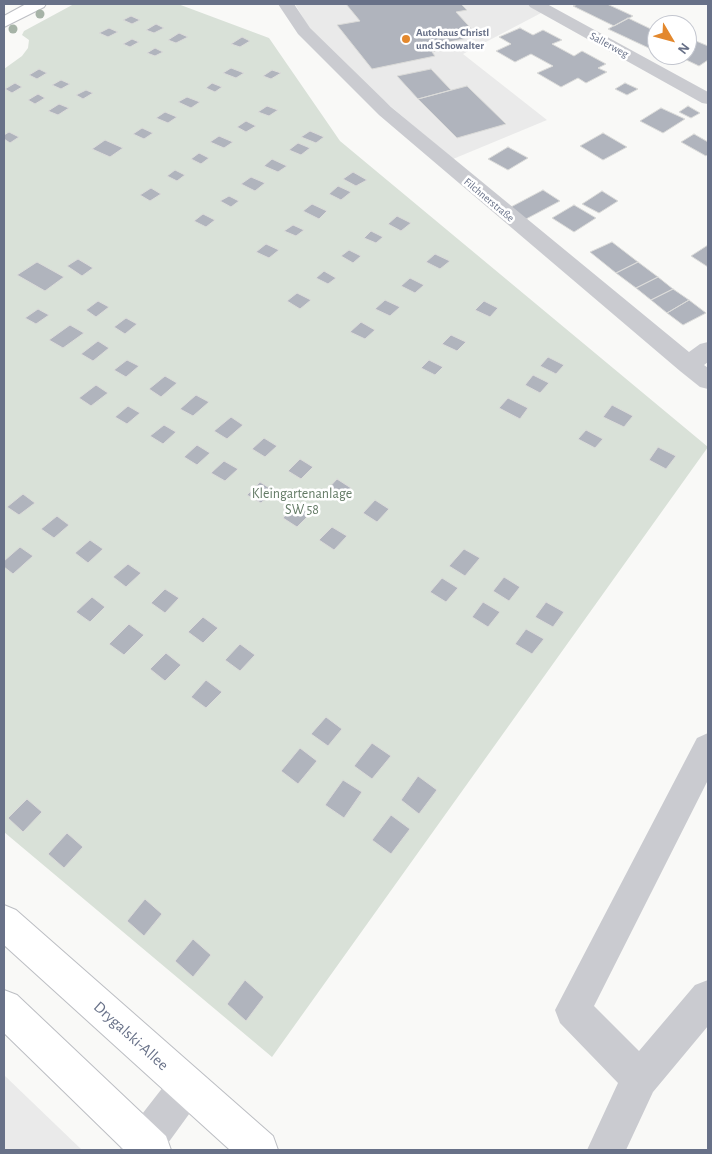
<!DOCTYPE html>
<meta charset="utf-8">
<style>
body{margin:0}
#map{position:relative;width:712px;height:1154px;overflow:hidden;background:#f9f9f7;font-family:"Alegreya Sans",sans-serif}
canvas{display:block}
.frame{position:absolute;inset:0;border:5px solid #687188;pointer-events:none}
.north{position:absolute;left:647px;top:15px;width:50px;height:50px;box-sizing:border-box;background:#fff;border:1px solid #c3c6cf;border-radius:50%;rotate:127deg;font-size:14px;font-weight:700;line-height:20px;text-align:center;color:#687188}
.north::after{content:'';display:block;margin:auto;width:18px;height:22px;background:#e3882d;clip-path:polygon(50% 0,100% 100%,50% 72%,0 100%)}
</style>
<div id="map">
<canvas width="712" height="1154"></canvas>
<div class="frame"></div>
<div class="north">N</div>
</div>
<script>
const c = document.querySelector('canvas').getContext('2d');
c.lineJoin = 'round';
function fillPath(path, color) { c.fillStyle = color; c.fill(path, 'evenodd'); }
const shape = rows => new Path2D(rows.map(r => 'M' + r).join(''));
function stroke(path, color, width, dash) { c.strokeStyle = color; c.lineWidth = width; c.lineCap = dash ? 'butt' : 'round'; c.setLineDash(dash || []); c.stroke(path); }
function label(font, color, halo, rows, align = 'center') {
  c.font = font + ' "Alegreya Sans",sans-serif'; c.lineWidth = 5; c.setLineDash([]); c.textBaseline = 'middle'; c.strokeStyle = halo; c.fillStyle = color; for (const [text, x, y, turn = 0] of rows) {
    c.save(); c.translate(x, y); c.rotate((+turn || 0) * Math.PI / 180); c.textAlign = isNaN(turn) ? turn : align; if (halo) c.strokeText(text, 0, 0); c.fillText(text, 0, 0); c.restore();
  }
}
const built = shape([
 [295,4,532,4,543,12,463,54,547,120,453,159,338,62,310,30],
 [4,1075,82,1150,4,1150]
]);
const green = shape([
 [74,4,178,4,269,38,340,141,708,447,272,1057,4,832,4,69,22,56,28,48,29,40,22,35,24,31]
]);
const building = shape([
 [346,4,461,4,467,10,456,12,478,36,449,42,454,47,432,52,435,56,372,69,337,25,360,21,346,4],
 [578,4,607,4,633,16,614,26,573,6,578,4],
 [131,16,140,20,132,24,123,20,131,16],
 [628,18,657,32,657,48,653,50,608,29,628,18],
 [156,24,164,28,154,33,146,30,156,24],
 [109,28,118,32,108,37,99,33,109,28],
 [520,28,533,35,543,30,562,40,552,44,574,56,582,51,606,64,598,68,607,72,586,83,578,78,561,87,537,73,553,66,531,54,515,62,496,51,511,44,499,37,520,28],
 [179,33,188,37,176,43,168,40,179,33],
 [242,37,250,41,240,47,231,44,242,37],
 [132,39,139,42,130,47,123,44,132,39],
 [696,41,708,46,708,60,699,66,676,55,687,55,687,47,696,41],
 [155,48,163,52,155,56,147,53,155,48],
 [656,55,657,55,678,56,668,61,656,55],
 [231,68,244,73,236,78,223,73,231,68],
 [39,69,47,73,37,79,29,75,39,69],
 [431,69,451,90,418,99,397,76,431,69],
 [272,70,281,73,271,79,263,76,272,70],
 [61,80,70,84,61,89,52,85,61,80],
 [15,83,22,87,12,93,5,89,15,83],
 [212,83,222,87,215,92,206,88,212,83],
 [625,83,638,89,627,95,615,89,625,83],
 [467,86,506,124,457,138,418,99,467,86],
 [86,90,93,93,83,99,76,95,86,90],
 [38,94,45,98,35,104,28,100,38,94],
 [187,97,200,102,191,108,178,102,187,97],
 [59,104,69,108,58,115,48,111,59,104],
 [267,106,278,110,269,116,258,112,267,106],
 [688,106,700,113,691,118,679,112,688,106],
 [661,108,685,119,663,133,640,121,661,108],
 [165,112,177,117,168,123,156,118,165,112],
 [246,121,256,126,246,132,237,127,246,121],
 [142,128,153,133,144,139,133,134,142,128],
 [310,131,324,137,316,143,301,137,310,131],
 [9,132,19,137,10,143,4,139,4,135,9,132],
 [603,133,627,147,603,160,580,146,603,133],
 [694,134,708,142,708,154,706,156,681,142,694,134],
 [219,136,233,142,224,148,210,142,219,136],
 [105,140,123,148,110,157,92,149,105,140],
 [298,143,310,148,301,155,289,150,298,143],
 [508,147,528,158,508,170,488,159,508,147],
 [199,153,209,158,201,164,191,159,199,153],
 [272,159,287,166,278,172,264,166,272,159],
 [175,170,185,175,177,181,167,176,175,170],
 [353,172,367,180,356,186,343,179,353,172],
 [251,177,265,183,255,191,241,184,251,177],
 [338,186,351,192,341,200,329,194,338,186],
 [151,188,161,194,150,201,140,195,151,188],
 [543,190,560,201,526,219,509,208,543,190],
 [602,191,618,201,599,213,582,204,602,191],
 [229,196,239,201,231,207,220,201,229,196],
 [312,204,327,211,319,219,303,211,312,204],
 [574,205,596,218,574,232,552,218,574,205],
 [203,214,215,220,206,227,194,221,203,214],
 [397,216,411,223,401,231,388,224,397,216],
 [293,225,304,230,296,236,284,231,293,225],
 [371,231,383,237,376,243,364,238,371,231],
 [612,242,638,262,616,273,590,252,612,242],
 [266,244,279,250,269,258,256,252,266,244],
 [708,245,708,267,691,256,708,245],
 [349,250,361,256,353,263,341,256,349,250],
 [435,254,450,261,440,269,426,262,435,254],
 [78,259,93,268,82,276,67,266,78,259],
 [37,262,64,277,45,291,17,275,37,262],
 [638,262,658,277,636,288,616,273,638,262],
 [324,271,336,278,328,284,316,278,324,271],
 [658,277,673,289,651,300,636,288,658,277],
 [410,278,424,285,415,293,401,286,410,278],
 [673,289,689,300,667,313,651,300,673,289],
 [297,293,311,300,300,309,287,301,297,293],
 [385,300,400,307,390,316,375,309,385,300],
 [689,300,706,313,683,325,667,313,689,300],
 [98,301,109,307,96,317,86,310,98,301],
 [484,301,498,308,490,317,475,310,484,301],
 [38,309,49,315,36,324,25,318,38,309],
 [126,318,137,324,125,334,114,327,126,318],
 [361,322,375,330,365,339,350,332,361,322],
 [70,325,84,333,63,348,49,340,70,325],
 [451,335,466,342,457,351,442,344,451,335],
 [98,341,109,348,93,361,81,354,98,341],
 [548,357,564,365,556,374,540,366,548,357],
 [127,360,139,366,126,377,114,370,127,360],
 [429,360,443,367,435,375,421,368,429,360],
 [533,375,549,383,540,393,525,385,533,375],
 [165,376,177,383,161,397,149,389,165,376],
 [96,385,108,393,91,406,79,398,96,385],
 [196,395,209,402,193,416,180,409,196,395],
 [508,398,528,408,520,419,499,408,508,398],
 [612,405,633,416,624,427,603,417,612,405],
 [128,406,140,413,127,424,115,417,128,406],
 [231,417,243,425,227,439,214,431,231,417],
 [164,425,176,432,163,444,150,436,164,425],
 [586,430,603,439,595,448,578,439,586,430],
 [264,438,277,446,265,457,252,449,264,438],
 [197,445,210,453,197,465,184,457,197,445],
 [658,447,676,456,666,469,649,460,658,447],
 [300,459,313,467,301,479,288,471,300,459],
 [224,461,238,469,225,481,211,473,224,461],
 [337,479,351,488,339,500,325,492,337,479],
 [260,482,274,491,261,503,247,495,260,482],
 [23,494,35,503,19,515,7,507,23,494],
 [375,500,389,509,377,522,363,513,375,500],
 [295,505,310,514,297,527,283,518,295,505],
 [57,516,69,525,54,538,41,529,57,516],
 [332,527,347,536,334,550,319,540,332,527],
 [90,540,103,549,88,563,75,553,90,540],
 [20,547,33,556,13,574,4,567,4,561,20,547],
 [464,549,480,558,465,576,449,566,464,549],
 [128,564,141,573,126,587,113,577,128,564],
 [504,577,520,587,509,601,493,591,504,577],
 [442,578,458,588,446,602,430,592,442,578],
 [165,589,179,598,165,613,151,603,165,589],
 [92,597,105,607,90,622,76,612,92,597],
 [483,602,500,612,488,627,472,617,483,602],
 [546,602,564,612,553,627,535,617,546,602],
 [203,617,218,628,203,643,188,632,203,617],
 [129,624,144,635,124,655,109,644,129,624],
 [526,629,544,639,532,654,515,644,526,629],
 [240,644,255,655,240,671,225,660,240,644],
 [166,653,181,665,165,681,150,669,166,653],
 [206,680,222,692,206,708,191,697,206,680],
 [326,717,342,729,328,746,311,734,326,717],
 [372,743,391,756,372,779,354,766,372,743],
 [300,748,317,761,298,784,281,771,300,748],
 [418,776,437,790,419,814,401,800,418,776],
 [343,780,362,792,344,818,325,805,343,780],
 [27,799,42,812,23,832,8,818,27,799],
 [391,815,410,829,391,854,372,840,391,815],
 [67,833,83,847,64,868,48,854,67,833],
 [145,899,162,914,144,936,127,921,145,899],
 [193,939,211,955,193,977,175,961,193,939],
 [245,980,264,997,246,1021,227,1004,245,980]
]);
const minor = shape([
 [278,4,294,4,310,28,391,107,689,352,700,344,708,342,708,362,704,365,708,368,708,389,700,387,680,371,379,115,298,34,278,4],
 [528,4,547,4,708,92,708,104,702,103,530,7,528,4],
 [708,733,708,780,594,1006,639,1051,695,985,708,980,708,1026,653,1092,626,1150,587,1150,618,1083,560,1023,555,1010,697,738,708,733],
 [187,1067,200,1073,206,1086,200,1099,163,1150,120,1150,125,1136,174,1073,187,1067]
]);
const major = shape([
 [26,4,46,4,44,7,4,27,4,16,26,4],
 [4,905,16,910,273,1136,278,1150,230,1150,4,945,4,905],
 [4,990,17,995,166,1136,171,1150,124,1150,4,1033,4,990]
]);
const trees = [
 [40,14],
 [13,29]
];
const markers = [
 [406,39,5,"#e3882d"]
];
const farPoinames = [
 ["Autohaus Christl",416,33],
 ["und Schowalter",416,46]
];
const farStreetnames = [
 ["Sallerweg",609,45,28],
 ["Filchnerstraße",489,200,40]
];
const parkNames = [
 ["Kleingartenanlage",302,494],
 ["SW 58",302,510]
];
const nearStreetnames = [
 ["Drygalski-Allee",131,1036,42]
];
fillPath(built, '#eaeaea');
fillPath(green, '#d9e1d8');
fillPath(building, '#b0b4bd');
stroke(building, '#dbdbd9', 1);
stroke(major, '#bcbec3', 2);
fillPath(minor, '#cacbd0');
fillPath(major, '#fff');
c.fillStyle = '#a6b3a7';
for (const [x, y] of trees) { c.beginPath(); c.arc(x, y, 4.5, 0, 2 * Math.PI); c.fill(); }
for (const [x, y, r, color] of markers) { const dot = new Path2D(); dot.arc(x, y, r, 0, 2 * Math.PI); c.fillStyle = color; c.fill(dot); stroke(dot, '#fff', 2); }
label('bold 11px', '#687188', '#fff', farPoinames, 'left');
label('11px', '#687188', '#fff', farStreetnames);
label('14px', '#637a65', '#fff', parkNames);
label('16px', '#687188', '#fff', nearStreetnames);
</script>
